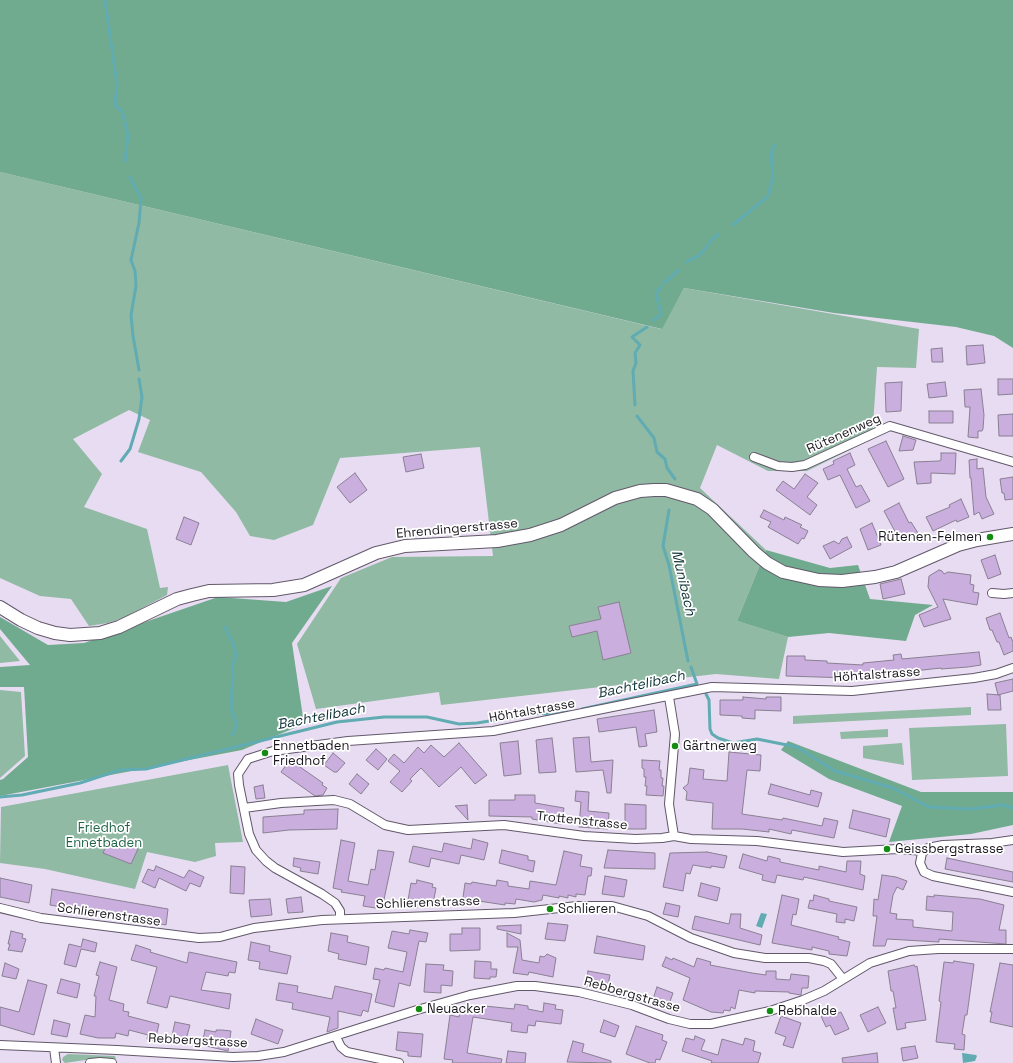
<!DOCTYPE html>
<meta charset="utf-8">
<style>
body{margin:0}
canvas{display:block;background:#e7dcf1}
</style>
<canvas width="1013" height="1063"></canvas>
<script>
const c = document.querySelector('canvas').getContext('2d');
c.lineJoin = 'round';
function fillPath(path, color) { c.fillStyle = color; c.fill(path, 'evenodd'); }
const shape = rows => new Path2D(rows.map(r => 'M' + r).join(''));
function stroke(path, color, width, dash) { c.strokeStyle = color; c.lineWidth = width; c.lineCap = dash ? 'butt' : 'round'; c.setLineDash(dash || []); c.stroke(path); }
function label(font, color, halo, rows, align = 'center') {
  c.font = font + ' "Space Grotesk",sans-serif'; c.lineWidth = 3.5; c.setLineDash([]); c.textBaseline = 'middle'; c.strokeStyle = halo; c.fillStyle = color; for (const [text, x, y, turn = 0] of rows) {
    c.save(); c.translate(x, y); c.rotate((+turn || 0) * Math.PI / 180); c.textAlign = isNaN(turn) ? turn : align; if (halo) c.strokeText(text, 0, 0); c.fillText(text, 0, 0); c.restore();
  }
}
const green = shape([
 [0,172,661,329,684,288,919,329,916,368,877,367,872,439,807,471,768,471,717,445,700,488,766,550,737,621,788,637,779,679,716,674,441,705,439,692,316,709,297,644,341,578,392,557,493,556,480,447,340,458,313,525,274,540,250,536,236,512,201,472,138,452,150,420,129,410,73,439,102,474,84,507,147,529,160,588,168,587,167,595,123,618,108,623,89,626,71,599,40,596,0,578],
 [0,636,20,661,0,663],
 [0,690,21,692,25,756,0,778],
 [971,707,971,715,793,724,793,716],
 [1006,724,1008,776,912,780,909,728],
 [888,729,888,737,841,739,840,732],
 [902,743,904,765,863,758,863,746],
 [228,765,243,842,215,843,216,856,195,862,147,852,135,889,45,869,0,863,1,807],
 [68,1054,115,1056,116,1059,99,1058,65,1063,62,1060,63,1057]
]);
const forest = shape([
 [0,0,1013,0,1013,348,994,336,956,327,834,313,684,288,662,329,0,172],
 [766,550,830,568,858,565,870,599,933,605,915,615,906,641,829,633,788,637,737,621],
 [332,586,292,643,304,724,242,750,0,796,0,780,3,779,28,757,24,687,0,687,0,667,30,665,0,629,0,617,48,645,84,643,218,597,286,602],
 [788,741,921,792,1013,792,1013,825,971,834,889,842,902,806,829,779,781,750]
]);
const water = shape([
 [761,913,767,914,762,928,756,926],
 [962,1053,976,1055,977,1056,975,1061,963,1063]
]);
const stream = shape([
 [105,0,117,84,115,106,122,111,128,135,125,161],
 [130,177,141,198,139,223,131,260,135,271,136,286,131,315,133,336,139,370],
 [733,225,768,196,773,177,771,153,775,145],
 [686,262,698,256,705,249,711,240,719,234],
 [664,283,679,270],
 [654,320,661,314,656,293,661,287],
 [635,405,633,371,636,363,635,353,640,345,632,337,647,327],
 [637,416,654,438,657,452,665,459,667,468,675,479],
 [121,461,130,449,139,419,142,397,139,379],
 [669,510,663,546,669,565,688,661],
 [225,627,233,643,236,655,232,666,233,671,231,709,237,725,232,735],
 [706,694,709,700,710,729,712,734,718,738,733,743,757,739,797,747,835,771,893,788,929,807,970,809,1003,805,1013,808],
 [582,709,697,684,691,667],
 [0,797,22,795,80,783,120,770,146,769,337,722,384,717,427,717,459,724,477,723,539,713,552,715,567,712]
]);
const building = shape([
 [983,345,985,363,967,365,966,346,983,345],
 [942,348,943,362,932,362,931,349,942,348],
 [998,379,1013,379,1013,394,998,395,998,379],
 [902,382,901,411,886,412,885,383,902,382],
 [945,382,947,396,929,398,927,384,945,382],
 [981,389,984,415,983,429,982,431,978,431,978,438,968,437,970,407,965,407,964,390,981,389],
 [929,411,953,411,953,423,929,423,929,411],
 [1013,414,1013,436,999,436,998,415,1013,414],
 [903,436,916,440,913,450,899,451,903,436],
 [886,441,904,479,888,487,868,449,886,441],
 [850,453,855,465,847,469,856,487,861,485,870,501,856,508,840,475,828,480,823,469,834,464,833,461,850,453],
 [941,453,956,453,955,474,931,473,931,483,917,484,914,462,939,461,941,460,941,453],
 [421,454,424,468,406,472,403,457,421,454],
 [977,459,977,469,983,468,986,497,994,514,982,519,979,512,974,515,971,478,970,478,969,460,977,459],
 [355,473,367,490,350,503,337,487,355,473],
 [805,474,818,483,807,497,817,505,810,515,776,490,783,481,794,489,805,474],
 [1013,477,1013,499,1005,500,1004,493,1002,493,1000,479,1013,477],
 [961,499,969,517,957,522,956,520,933,531,926,517,950,507,949,505,961,499],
 [899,503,909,523,911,522,918,533,903,542,901,539,899,539,884,511,899,503],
 [764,510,784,520,785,517,802,525,800,527,808,531,804,539,802,538,798,544,768,527,771,522,760,517,764,510],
 [184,517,199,523,191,545,176,539,184,517],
 [872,523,881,545,868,550,860,529,872,523],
 [847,537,852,547,830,559,823,546,834,541,839,544,842,539,847,537],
 [995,555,1001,574,988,579,981,560,995,555],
 [939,570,942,571,944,574,948,572,971,575,970,584,974,585,973,592,979,593,977,605,943,599,951,619,924,627,919,615,938,607,928,587,929,576,939,570],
 [901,579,905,594,883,599,880,584,901,579],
 [619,602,631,653,603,660,597,631,572,637,569,626,601,619,598,607,619,602],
 [1000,613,1009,638,1011,637,1013,642,1013,651,1004,655,999,642,997,642,992,630,990,630,986,618,1000,613],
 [979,652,981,665,968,667,941,669,941,668,849,678,786,676,787,656,805,656,805,660,827,661,827,663,863,665,863,663,894,660,893,655,901,654,902,659,979,652],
 [1013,679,1013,691,998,695,995,683,1013,679],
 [987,694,1000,695,1001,710,988,710,987,694],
 [743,697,766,699,766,697,781,697,781,711,755,710,755,719,742,718,742,716,720,715,720,700,743,700,743,697],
 [654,710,657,732,645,734,647,746,639,747,636,727,599,732,597,719,654,710],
 [589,737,591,762,613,760,611,793,607,793,603,770,576,772,573,738,589,737],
 [552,738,556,772,539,773,536,740,552,738],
 [518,741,521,774,504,776,500,743,518,741],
 [459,743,487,775,475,784,461,767,439,787,421,768,410,779,412,781,402,792,390,782,400,771,388,761,394,754,404,763,418,747,424,753,431,745,444,757,459,743],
 [376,749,387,759,378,770,366,760,376,749],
 [729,752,761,755,760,771,747,770,742,814,782,820,783,818,822,826,824,818,838,821,834,838,792,830,791,834,769,829,769,832,742,829,712,829,713,803,686,800,687,792,683,788,688,784,690,768,704,770,703,779,727,781,729,752],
 [333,753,345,763,337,772,334,772,324,765,333,753],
 [290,760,323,783,322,785,327,788,323,795,315,796,281,772,290,760],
 [642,760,660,761,659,770,661,770,661,778,663,778,662,786,664,786,663,796,646,795,647,786,645,786,646,777,644,777,644,769,642,768,642,760],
 [357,774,369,784,361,794,349,784,357,774],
 [771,784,810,795,811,790,822,793,818,807,768,794,771,784],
 [263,785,265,798,256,799,254,787,263,785],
 [576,791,589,792,588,811,609,813,608,829,579,827,581,802,575,801,576,791],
 [515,795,535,795,535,803,564,808,561,824,532,819,532,817,489,816,489,800,515,800,515,795],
 [625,804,646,805,646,829,625,829,625,804],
 [467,805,468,820,455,806,467,805],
 [338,809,337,829,289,830,263,833,263,817,304,814,304,810,338,809],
 [853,810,890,819,886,837,849,828,853,810],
 [473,839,488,843,484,860,461,855,459,864,431,858,429,867,409,862,413,846,442,852,444,843,471,849,473,839],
 [341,840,355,843,348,881,368,885,371,869,375,870,378,850,394,852,382,909,363,906,365,896,341,892,342,890,333,888,341,840],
 [123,842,138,849,131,864,103,853,107,844,120,848,123,842],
 [502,850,528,856,528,860,535,861,533,872,499,863,502,850],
 [608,850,655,853,655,869,604,868,608,850],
 [564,851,582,855,580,866,592,868,591,876,588,876,585,895,576,894,576,897,568,895,568,898,559,896,559,898,543,895,542,900,534,902,516,899,515,904,505,903,505,905,472,900,471,905,462,905,465,883,471,884,472,882,496,886,497,880,508,882,508,886,529,889,530,881,556,885,564,851],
 [707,852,727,856,724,868,711,866,711,868,693,865,690,874,686,873,683,891,663,887,670,853,707,852],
 [743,854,767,861,768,856,780,859,780,862,819,870,819,866,846,872,847,861,861,861,860,874,865,876,863,890,804,877,803,880,777,875,775,883,762,880,763,875,739,868,743,854],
 [294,858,320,862,318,874,300,871,301,868,293,866,294,858],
 [947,858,1013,872,1013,882,945,869,947,858],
 [156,866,184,878,189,870,204,877,200,887,190,883,186,891,159,878,155,888,142,882,148,869,154,871,156,866],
 [231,866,245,867,244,894,230,893,231,866],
 [882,875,896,877,907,881,903,890,897,887,893,895,890,913,897,914,896,919,913,920,913,927,952,931,953,912,926,910,927,896,934,897,934,895,980,899,1004,905,999,930,1006,930,1006,944,939,939,939,942,887,939,885,946,873,946,877,916,873,916,874,899,878,900,882,875],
 [605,876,627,880,624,897,602,894,605,876],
 [0,878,32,885,29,903,0,897,0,878],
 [417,880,433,884,432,887,436,888,433,904,427,903,426,906,417,904,417,908,407,906,411,883,416,884,417,880],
 [701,883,720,888,717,901,698,896,701,883],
 [52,889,168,909,166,925,50,905,52,889],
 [782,895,799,899,796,915,793,914,791,925,839,937,838,939,850,942,847,956,829,954,829,951,812,947,812,950,772,943,782,895],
 [814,895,829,899,829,901,857,907,854,921,845,919,845,923,836,922,837,914,808,908,810,900,813,901,814,895],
 [301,897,303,912,288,913,286,899,301,897],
 [270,899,272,915,251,917,249,900,270,899],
 [666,903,680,906,678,917,663,914,666,903],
 [731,914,741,914,740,928,762,935,760,945,692,929,695,916,729,924,731,914],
 [548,923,568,925,565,941,545,939,548,923],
 [521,925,521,934,497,929,497,926,521,925],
 [462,928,480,928,480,950,450,951,450,934,462,934,462,928],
 [410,930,428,933,426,942,419,941,410,986,399,983,394,1007,375,1002,380,980,373,979,375,968,384,970,385,968,403,972,407,952,388,948,392,931,409,934,410,930],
 [11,931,23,934,22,938,26,939,22,952,8,950,10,944,8,944,11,931],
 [331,933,348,936,347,942,369,947,366,965,338,959,339,954,328,951,331,933],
 [507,933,520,940,522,960,539,963,540,956,544,957,547,954,556,958,553,977,529,972,528,975,513,973,518,947,507,947,507,933],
 [597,936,645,946,643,960,594,953,597,936],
 [83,939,97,943,95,952,81,949,76,967,64,964,69,944,81,947,83,939],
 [251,942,270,946,269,951,291,956,287,974,259,969,260,962,248,960,251,942],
 [136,945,151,950,150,952,187,963,189,952,237,962,235,973,229,972,228,976,206,972,201,990,231,994,229,1009,170,996,167,1008,147,1003,157,967,131,960,136,945],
 [666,957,672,960,673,958,694,967,697,958,711,962,710,965,752,973,766,975,766,971,776,971,776,979,790,980,791,974,809,976,808,988,802,988,801,995,789,993,789,992,755,991,755,993,739,990,735,1009,731,1007,730,1011,724,1010,723,1013,711,1012,683,1000,690,978,662,966,666,957],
 [475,961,491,962,491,969,497,969,496,977,490,977,490,979,474,978,475,961],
 [954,961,974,964,967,1015,965,1015,962,1034,965,1035,964,1050,954,1049,955,1044,936,1042,941,1002,939,1001,944,962,953,963,954,961],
 [100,962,117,967,109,1000,124,1004,123,1011,129,1012,128,1016,159,1024,155,1041,147,1039,148,1035,129,1030,128,1036,116,1033,115,1038,98,1038,80,1034,85,1015,95,1017,96,996,94,996,99,976,96,975,100,962],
 [5,963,19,969,16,979,2,976,5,963],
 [1000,963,1013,965,1013,1027,990,1022,992,1012,990,1012,1000,963],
 [426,964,444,965,443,970,453,971,452,986,441,985,441,993,424,992,426,964],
 [914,965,915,967,917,966,926,1020,905,1023,906,1028,897,1030,893,1008,896,1008,893,991,891,991,888,971,914,965],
 [588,971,610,975,607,990,586,986,588,971],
 [61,979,80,984,77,998,57,993,61,979],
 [28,980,47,985,34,1035,0,1025,0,1007,19,1012,28,980],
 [279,983,298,986,297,992,332,999,335,986,372,994,368,1012,363,1010,361,1016,338,1011,338,1028,327,1032,330,1017,292,1009,293,1003,276,1000,279,983],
 [657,987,673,993,668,1007,652,1002,657,987],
 [544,1003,556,1005,555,1009,563,1010,561,1024,536,1021,535,1026,528,1025,527,1033,511,1031,512,1023,473,1017,467,1053,502,1059,501,1063,452,1063,453,1060,444,1059,450,1015,459,1017,460,1011,464,1011,465,1006,485,1009,485,1006,514,1009,515,1004,528,1006,528,1009,543,1012,544,1003],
 [878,1007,886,1023,868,1032,860,1015,878,1007],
 [833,1008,836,1014,841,1012,849,1029,835,1035,830,1025,826,1027,820,1014,833,1008],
 [781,1016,801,1023,793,1048,783,1045,786,1037,775,1033,781,1016],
 [256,1019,283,1030,278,1044,251,1034,256,1019],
 [54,1020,70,1024,67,1037,51,1034,54,1020],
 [604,1020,619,1026,615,1037,600,1032,604,1020],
 [175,1022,190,1025,185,1043,171,1040,175,1022],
 [636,1026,663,1035,662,1040,667,1042,660,1060,656,1059,655,1063,650,1063,626,1054,636,1026],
 [205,1030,216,1032,216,1030,222,1030,231,1031,228,1051,202,1045,205,1030],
 [398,1032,423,1034,421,1057,408,1056,408,1052,396,1050,398,1032],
 [695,1036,705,1040,701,1050,718,1055,722,1039,743,1045,745,1038,755,1041,753,1051,761,1053,758,1063,711,1063,712,1061,682,1051,686,1038,694,1040,695,1036],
 [573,1041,584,1044,582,1052,611,1061,611,1063,567,1062,573,1041],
 [915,1046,918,1058,903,1061,901,1048,915,1046],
 [508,1051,526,1053,525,1063,506,1063,508,1051],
 [877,1053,878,1063,843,1063,842,1058,877,1053]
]);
const minor = shape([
 [754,457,778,466,792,467,805,465,890,426,1013,462],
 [992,593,1004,594,1013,593],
 [669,697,675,734,669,804,674,836],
 [244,808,281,803,334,800,350,804,385,825,408,830,504,825,584,836,635,839,662,838,674,836,691,839,757,841,843,852,898,849,924,851],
 [1013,840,992,843,943,845,928,848,922,853,920,863,924,872,933,876,1013,892],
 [0,908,41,918,199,938,220,937,254,928,322,920,514,913,577,906,612,906,648,916,691,938,734,953,765,958,809,958,824,961,831,964,843,979],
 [340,918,340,911,335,903,322,894,275,868,266,861,256,850,249,834,239,785,238,774,248,759,273,751,348,741,493,731,712,687,852,691,974,678,996,674,1013,668],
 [336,1037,341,1047,347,1052,399,1063],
 [0,1045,117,1050,233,1057,258,1056,284,1052,417,1010,470,995,517,986,535,986,579,992,632,1005,669,1019,690,1024,711,1024,770,1011,803,1000,824,991,870,963,909,951,938,949,1013,949],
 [54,1048,56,1063],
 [90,1063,100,1062,112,1063]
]);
const secondary = shape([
 [0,607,21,620,38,628,55,633,70,635,100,633,119,627,177,599,192,595,209,591,273,590,304,585,376,553,405,546,497,541,530,535,561,525,615,498,640,491,654,490,666,490,697,499,712,509,754,552,767,563,783,572,819,580,842,581,875,577,896,572,958,545,977,540,1013,534]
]);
const markers = [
 [990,537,4,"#148b12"],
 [675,746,4,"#148b12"],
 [265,753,4,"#148b12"],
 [887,849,4,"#148b12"],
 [550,909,4,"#148b12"],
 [419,1009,4,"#148b12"],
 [770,1011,4,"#148b12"]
];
const streetNames = [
 ["Rütenenweg",844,434,-24],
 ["Ehrendingerstrasse",457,529,-5],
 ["Höhtalstrasse",877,675,-4],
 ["Höhtalstrasse",532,711,-10],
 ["Trottenstrasse",582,821,6],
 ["Schlierenstrasse",428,903,-2],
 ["Schlierenstrasse",109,915,8],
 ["Rebbergstrasse",632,995,16],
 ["Rebbergstrasse",198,1041,3]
];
const poiNames = [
 ["Rütenen-Felmen",982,537,"right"],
 ["Ennetbaden",273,746],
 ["Friedhof",273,761],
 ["Gärtnerweg",683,746],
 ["Geissbergstrasse",895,849],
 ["Schlieren",558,909],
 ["Neuacker",427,1009],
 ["Rebhalde",778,1011]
];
const parkNames = [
 ["Friedhof",104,828],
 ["Ennetbaden",104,843]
];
const waterNames = [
 ["Munibach",683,583,77],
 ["Bachtelibach",641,685,-12],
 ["Bachtelibach",321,717,-11]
];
fillPath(green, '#90baa4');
fillPath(forest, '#71ab8f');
fillPath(water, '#61abb2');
stroke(stream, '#61abb2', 3);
fillPath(building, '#c9aede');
stroke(building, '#8a8093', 1);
stroke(minor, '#62586a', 10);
stroke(secondary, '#62586a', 14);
stroke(minor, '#fff', 8);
stroke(secondary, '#fff', 12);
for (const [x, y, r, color] of markers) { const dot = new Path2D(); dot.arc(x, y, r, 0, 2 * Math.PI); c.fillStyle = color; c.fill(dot); stroke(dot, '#fff', 1.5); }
label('13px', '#1a161d', '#fff', streetNames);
label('13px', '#1a161d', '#fff', poiNames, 'left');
label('13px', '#1f6448', '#fff', parkNames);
label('italic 14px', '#0d3235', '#fff', waterNames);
</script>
